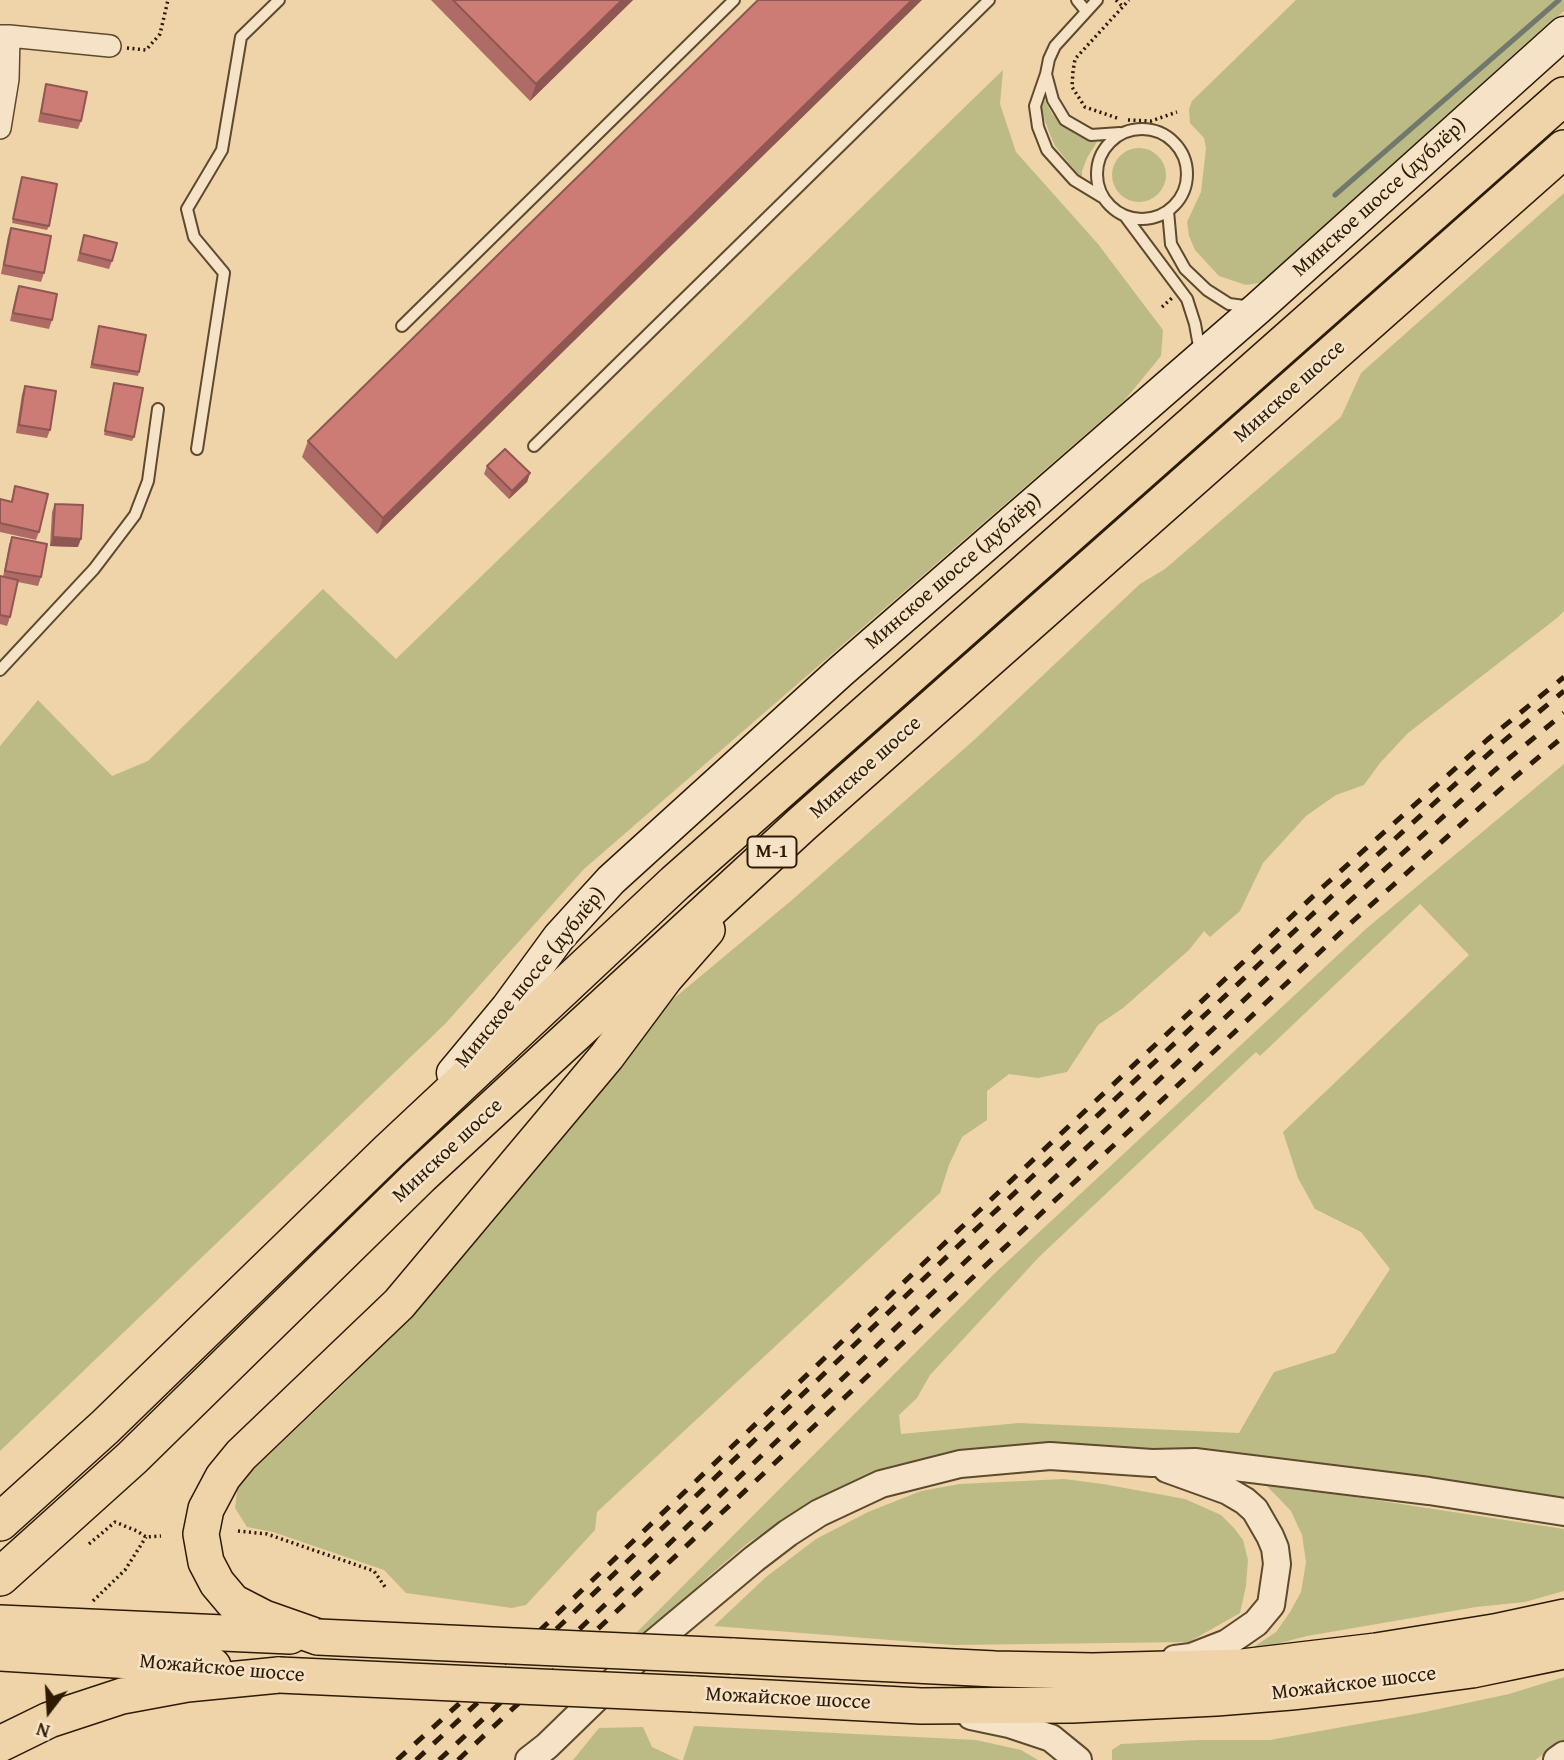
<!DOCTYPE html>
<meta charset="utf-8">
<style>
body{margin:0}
#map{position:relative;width:1564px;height:1760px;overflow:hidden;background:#efd3a9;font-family:"Gentium Book Plus",serif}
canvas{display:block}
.north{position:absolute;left:14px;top:1676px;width:70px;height:70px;-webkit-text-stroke:5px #f5e2c7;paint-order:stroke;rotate:197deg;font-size:19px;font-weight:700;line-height:28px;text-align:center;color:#2d1c03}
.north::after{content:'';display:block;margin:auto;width:24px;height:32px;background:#2d1c03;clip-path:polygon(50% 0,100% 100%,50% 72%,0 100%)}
</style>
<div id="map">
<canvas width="1564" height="1760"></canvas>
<div class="north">N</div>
</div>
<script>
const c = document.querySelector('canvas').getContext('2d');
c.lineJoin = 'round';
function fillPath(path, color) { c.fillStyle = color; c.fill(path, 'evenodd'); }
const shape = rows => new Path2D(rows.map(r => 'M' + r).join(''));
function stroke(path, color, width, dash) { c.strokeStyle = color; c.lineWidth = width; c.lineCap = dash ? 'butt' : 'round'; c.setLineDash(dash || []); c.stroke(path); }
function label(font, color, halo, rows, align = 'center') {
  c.font = font + ' "Gentium Book Plus",serif'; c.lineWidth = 5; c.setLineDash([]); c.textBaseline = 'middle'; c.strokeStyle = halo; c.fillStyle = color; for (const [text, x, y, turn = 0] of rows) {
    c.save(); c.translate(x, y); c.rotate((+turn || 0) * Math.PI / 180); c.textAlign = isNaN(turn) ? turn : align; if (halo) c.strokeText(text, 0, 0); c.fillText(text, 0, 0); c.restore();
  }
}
const green = shape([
 [1296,0,1564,0,1564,11,1260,283,1246,285,1219,276,1195,250,1189,236,1187,222,1201,192,1206,148,1204,138,1190,123,1189,109,1192,101],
 [1003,70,1000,104,1016,152,1098,244,1163,330,1161,356,1124,401,584,869,445,1024,0,1451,0,746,38,700,112,776,148,761,323,589,396,659],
 [1043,96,1052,114,1068,129,1085,139,1097,142,1087,158,1082,171,1082,179,1055,146,1049,132,1041,110],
 '1112 175a27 27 0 1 1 54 0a27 27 0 1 1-54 0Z',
 [1564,193,1564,611,1557,618,1408,733,1380,763,1364,785,1336,795,1306,816,1263,863,1240,911,1210,937,1204,931,1189,950,1123,1008,1098,1025,1067,1072,1038,1078,1009,1074,987,1091,987,1120,962,1137,949,1165,940,1193,597,1512,595,1530,526,1605,512,1608,406,1593,384,1570,273,1532,247,1527,235,1508,238,1484,348,1380,491,1224,672,1000,792,900,973,741,1140,584,1165,569,1341,417,1361,373],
 [1564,764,1564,1502,1211,1455,1054,1443,971,1451,864,1479,817,1501,749,1542,709,1576,644,1638,626,1643,994,1274,1367,928],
 [1420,904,1469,955,1283,1132,1298,1178,1315,1209,1361,1232,1390,1269,1335,1353,1274,1372,1239,1433,1019,1423,901,1434,899,1415,917,1398,930,1375,1039,1257,1256,1052,1260,1056],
 [1064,1479,1103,1484,1185,1499,1221,1515,1234,1528,1243,1540,1248,1560,1246,1586,1240,1613,1189,1642,953,1645,714,1626,766,1577,816,1539,868,1512,921,1491,960,1484],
 [1264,1483,1564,1529,1564,1591,1525,1602,1476,1607,1307,1636,1246,1652,1276,1632,1290,1612,1301,1592,1306,1562,1302,1535,1291,1511],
 [1564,1677,1564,1740,1535,1760,1112,1760,1112,1750,1121,1744,1199,1740,1270,1740,1420,1713,1509,1694],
 [694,1726,976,1740,1021,1750,1038,1760,683,1760],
 [643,1727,652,1747,680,1760,573,1760,599,1728]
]);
const stream = shape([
 [1335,195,1559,0]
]);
const path = shape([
 [1116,0,1123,7],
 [127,48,146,50,160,34,168,0],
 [1117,118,1085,107,1072,87,1073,71,1075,59,1129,0],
 [1128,120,1151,121,1177,112],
 [1162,307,1172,298],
 [238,1531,267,1534,374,1571,385,1587],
 [89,1544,115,1522,137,1531,146,1537,161,1536],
 [93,1601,125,1570,146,1537]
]);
const service = shape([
 [1077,0,1086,11],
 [1097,0,1055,46,1049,59,1046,74,1035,106,1038,127,1047,150,1074,180,1102,197],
 [1046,74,1053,100,1065,120,1091,135,1120,133],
 '1097 174a45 45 0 1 1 90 0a45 45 0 1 1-90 0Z',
 [1168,211,1171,244,1185,269,1207,290,1229,304,1252,307],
 [1125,216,1187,299,1195,324,1200,352],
 [402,326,734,0],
 [534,446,989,0],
 [197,449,224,273,194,237,187,209,222,150,241,37,279,0],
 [0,670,94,569,135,515,148,481,158,409]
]);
const minor = shape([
 [0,36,9,36,8,79,0,128],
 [9,36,110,46]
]);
const tertiary = shape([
 [1167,1469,1228,1491,1245,1501,1255,1510,1270,1536,1275,1548,1277,1564,1271,1605,1256,1623,1227,1643,1191,1657,1175,1659],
 [971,1716,1009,1724,1051,1738,1078,1760],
 [529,1760,547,1746,649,1647,754,1559,788,1533,819,1513,881,1484,960,1464,1050,1456,1152,1463,1195,1462,1429,1491,1564,1512],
 [1557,1760,1564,1755]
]);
const secondary = shape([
 [453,1073,507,1008,559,937,611,880,840,672,1258,308,1564,33]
]);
const primary = shape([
 [0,1623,290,1636],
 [318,1637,264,1618,233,1602,217,1583,206,1562,201,1534,206,1509,223,1477,241,1455,399,1304,607,1056,665,978,707,930],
 [0,1653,213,1666],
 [732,1656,995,1669,1093,1671,1242,1667,1376,1651,1494,1632,1564,1617],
 [693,1694,921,1706,1072,1705,1216,1698,1291,1692,1382,1682,1472,1670,1564,1651],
 [0,1744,49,1720,122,1696,187,1684,279,1675]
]);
const trunk = shape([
 [0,1522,105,1427,388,1152,675,883,1564,96],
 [0,1577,132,1458,420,1176,802,824,1564,149]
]);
const rail = shape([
 [397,1760,534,1636,948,1240,1325,885,1487,740,1564,677],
 [416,1760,548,1637,956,1248,1333,895,1494,749,1564,691],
 [439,1760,569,1639,967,1260,1343,907,1495,770,1564,713],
 [458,1760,1353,921,1503,787,1564,736]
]);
const primaryBridge = shape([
 [318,1637,732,1656],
 [279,1675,693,1694]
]);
const wall = shape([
 [431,0,633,0,530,101],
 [758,0,377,534,302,457,308,441],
 [46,84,81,121,78,129,38,122,44,92],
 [22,177,49,226,47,230,12,223],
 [11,228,44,273,41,282,1,274,8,236],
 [84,235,112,261,109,269,77,261],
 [19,286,52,320,49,329,10,321,16,294],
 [99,326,139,372,138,376,90,368],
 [114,383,134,437,132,441,104,435],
 [25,386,50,430,47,438,16,433,22,394],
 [487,466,530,473,527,482,509,499,484,474],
 [15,486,39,532,36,540,0,532,0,499,11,501],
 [55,504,78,547,50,546,52,512],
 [12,537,41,577,38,586,18,582,10,617,7,626,0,624,0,576,3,577,9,545]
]);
const shadedWall = shape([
 [622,0,633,0,530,101,536,84],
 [912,0,922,0,377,534,383,518],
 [530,473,527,482,509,499,512,491],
 [53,537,81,539,78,547,50,546]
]);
const building = shape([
 [453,0,622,0,536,84,453,0],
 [758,0,912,0,383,518,308,441,758,0],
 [46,84,87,92,81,121,41,113,46,84],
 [22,177,57,184,49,226,13,219,22,177],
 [11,228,51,236,44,273,4,265,11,228],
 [84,235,117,243,112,261,80,253,84,235],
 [19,286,57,294,52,320,13,313,19,286],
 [99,326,146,335,139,372,92,364,99,326],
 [114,383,143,388,134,437,105,431,114,383],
 [25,386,56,391,50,430,19,425,25,386],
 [505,449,530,473,512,491,487,466,505,449],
 [15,486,48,494,39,532,0,523,0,499,12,502,15,486],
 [55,504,83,505,81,539,53,537,55,504],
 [12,537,47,544,41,577,5,571,12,537],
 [0,576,18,580,10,617,0,615,0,576]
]);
const shields = [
 [772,852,49]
];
const shieldNames = [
 ["М-1",772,852]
];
const streetNames = [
 ["Минское шоссе (дублёр)",1380,198,-42],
 ["Минское шоссе",1290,392,-42],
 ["Минское шоссе (дублёр)",954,572,-41],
 ["Минское шоссе",866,768,-42],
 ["Минское шоссе (дублёр)",531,978,-51],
 ["Минское шоссе",448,1151,-43],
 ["Можайское шоссе",222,1669,5],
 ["Можайское шоссе",1354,1684,-7],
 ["Можайское шоссе",788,1699,3]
];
fillPath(green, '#bcbb86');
stroke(stream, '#71786d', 5);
stroke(service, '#5e4a2c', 14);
stroke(minor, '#5e4a2c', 24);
stroke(tertiary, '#5e4a2c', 30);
stroke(secondary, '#2d1c03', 35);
stroke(primary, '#2d1c03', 38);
stroke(trunk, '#2d1c03', 40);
stroke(path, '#2d1c03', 3.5, [2, 3.5]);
stroke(service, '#f5e2c7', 10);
stroke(minor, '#f5e2c7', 21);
stroke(tertiary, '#f5e2c7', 26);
stroke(secondary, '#f5e2c7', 32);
stroke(primary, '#efd3a9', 35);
stroke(trunk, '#efd3a9', 37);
stroke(rail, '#2d1c03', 5, [12, 12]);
stroke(primaryBridge, '#2d1c03', 38, []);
stroke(primaryBridge, '#efd3a9', 35);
fillPath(wall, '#af6b65');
fillPath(shadedWall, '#8f5752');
fillPath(building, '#cc7c75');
stroke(building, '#8f5752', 2);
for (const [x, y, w] of shields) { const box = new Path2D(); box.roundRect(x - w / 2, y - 15.5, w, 31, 5); c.fillStyle = '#f5e2c7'; c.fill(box); stroke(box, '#2d1c03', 2); }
label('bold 19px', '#2d1c03', null, shieldNames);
label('21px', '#2d1c03', '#f5e2c7', streetNames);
</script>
